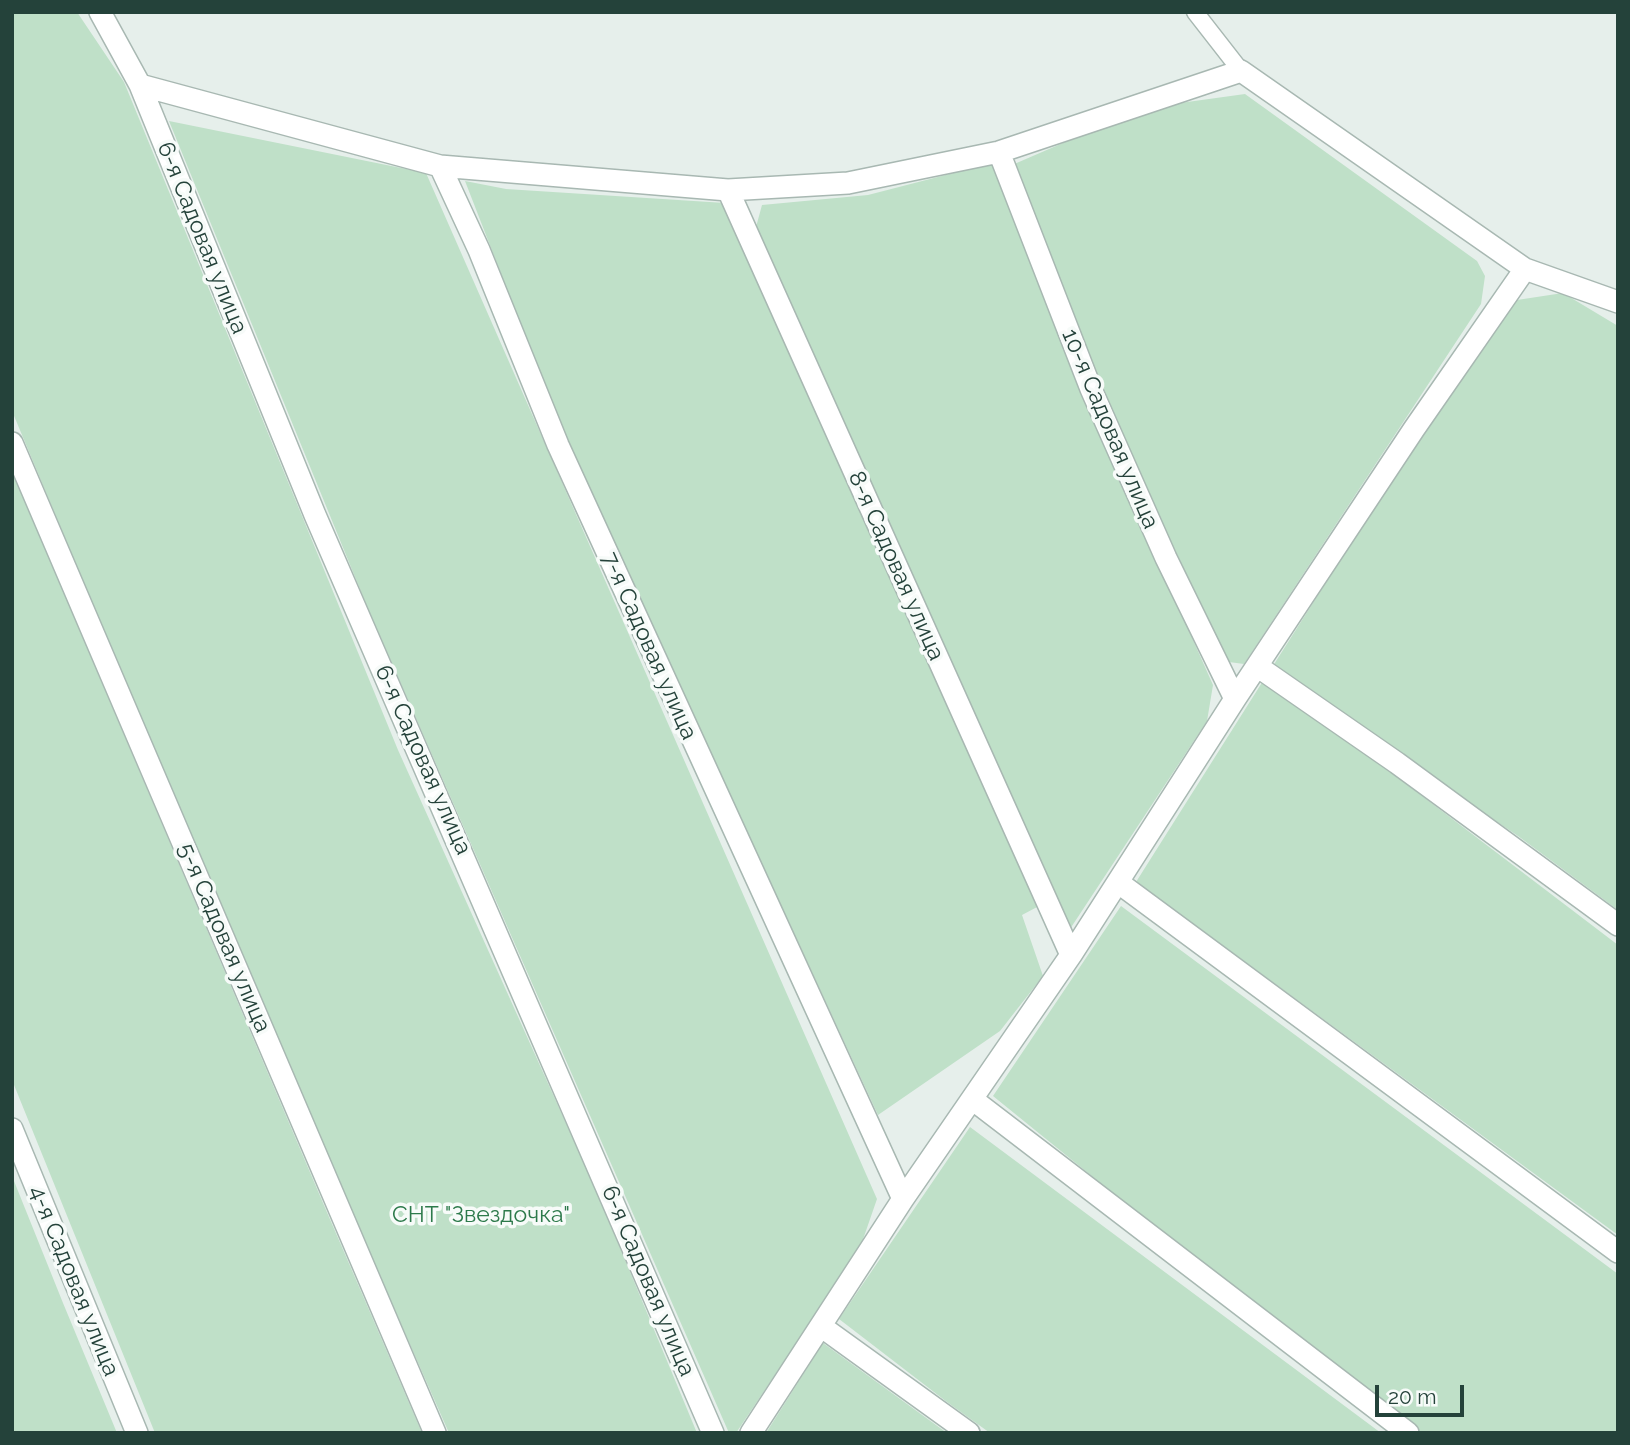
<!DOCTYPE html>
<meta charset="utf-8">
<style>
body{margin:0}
#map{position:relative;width:1630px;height:1445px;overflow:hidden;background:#e6efeb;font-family:Raleway,sans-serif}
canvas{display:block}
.frame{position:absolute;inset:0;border:14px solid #24423a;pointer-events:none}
.scale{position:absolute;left:1375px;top:1385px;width:89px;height:32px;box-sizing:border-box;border:4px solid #24423a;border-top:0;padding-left:9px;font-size:21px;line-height:24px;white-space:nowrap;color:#24423a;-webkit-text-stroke:5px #f7fbf9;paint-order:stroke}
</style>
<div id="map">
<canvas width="1630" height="1445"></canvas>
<div class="frame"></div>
<div class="scale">20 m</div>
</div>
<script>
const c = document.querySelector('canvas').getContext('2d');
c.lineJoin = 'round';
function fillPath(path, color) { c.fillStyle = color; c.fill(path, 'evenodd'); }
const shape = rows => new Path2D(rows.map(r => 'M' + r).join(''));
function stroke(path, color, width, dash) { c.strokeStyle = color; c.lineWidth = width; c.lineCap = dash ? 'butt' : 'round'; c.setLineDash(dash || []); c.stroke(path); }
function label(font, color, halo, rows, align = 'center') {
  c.font = font + ' Raleway,sans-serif'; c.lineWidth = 7; c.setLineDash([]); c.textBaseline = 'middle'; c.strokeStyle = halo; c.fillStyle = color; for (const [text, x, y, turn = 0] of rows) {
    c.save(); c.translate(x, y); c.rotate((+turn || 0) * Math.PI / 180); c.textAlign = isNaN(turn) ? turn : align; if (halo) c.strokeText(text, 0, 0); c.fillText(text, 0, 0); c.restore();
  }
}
const green = shape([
 [12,12,77,12,124,82,398,750,596,1190,697,1433,449,1433,248,977,12,411],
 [1245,94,1477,261,1485,276,1481,304,1244,664,1229,662,1095,384,1012,165,1144,108],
 [169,121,426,173,877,1199,860,1248,736,1433,729,1433,366,604],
 [992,163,1083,392,1213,685,1207,721,1070,929,756,227,762,205,868,195],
 [465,181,506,189,725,203,1039,906,1022,915,1043,976,1000,1031,878,1115,564,436],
 [1563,293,1618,326,1618,910,1518,836,1271,669,1410,450,1517,300],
 [12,471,329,1217,422,1433,155,1433,12,1080],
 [1263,681,1367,754,1618,945,1618,1235,1136,882],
 [1121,906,1618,1274,1618,1433,1422,1433,1204,1267,993,1096],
 [970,1127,1381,1433,990,1433,947,1402,839,1319],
 [12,1176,63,1303,117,1433,12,1433],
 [823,1343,947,1433,766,1433]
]);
const lane = shape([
 [1195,12,1241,71]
]);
const street = shape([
 [100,12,140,85,315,515,713,1433],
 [140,85,440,166,728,190,848,183,999,152,1241,71,1525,269,1618,302],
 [999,152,1091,389,1166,558,1235,699],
 [440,166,479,250,558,445,903,1199],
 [728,190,1071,955],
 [12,443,435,1433],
 [1257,666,1397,763,1618,925],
 [1119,883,1618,1252],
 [972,1099,1408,1433],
 [12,1129,137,1433],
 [822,1327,969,1433],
 [751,1433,903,1199,1071,955,1235,699,1414,429,1525,269]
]);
const streetNames = [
 ["6-я Садовая улица",202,238,68],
 ["10-я Садовая улица",1110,429,67],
 ["8-я Садовая улица",896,566,66],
 ["7-я Садовая улица",649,646,66],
 ["6-я Садовая улица",423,760,66],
 ["5-я Садовая улица",224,938,67],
 ["4-я Садовая улица",74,1281,68],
 ["6-я Садовая улица",648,1281,67]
];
const parkNames = [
 ["СНТ \"Звездочка\"",481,1215]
];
fillPath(green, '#bfe0c8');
stroke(lane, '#a8b8b2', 19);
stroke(street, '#a8b8b2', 24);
stroke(lane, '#fff', 16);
stroke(street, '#fff', 21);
label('23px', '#24423a', '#f7fbf9', streetNames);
label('23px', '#2d7a4b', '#f7fbf9', parkNames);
</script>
